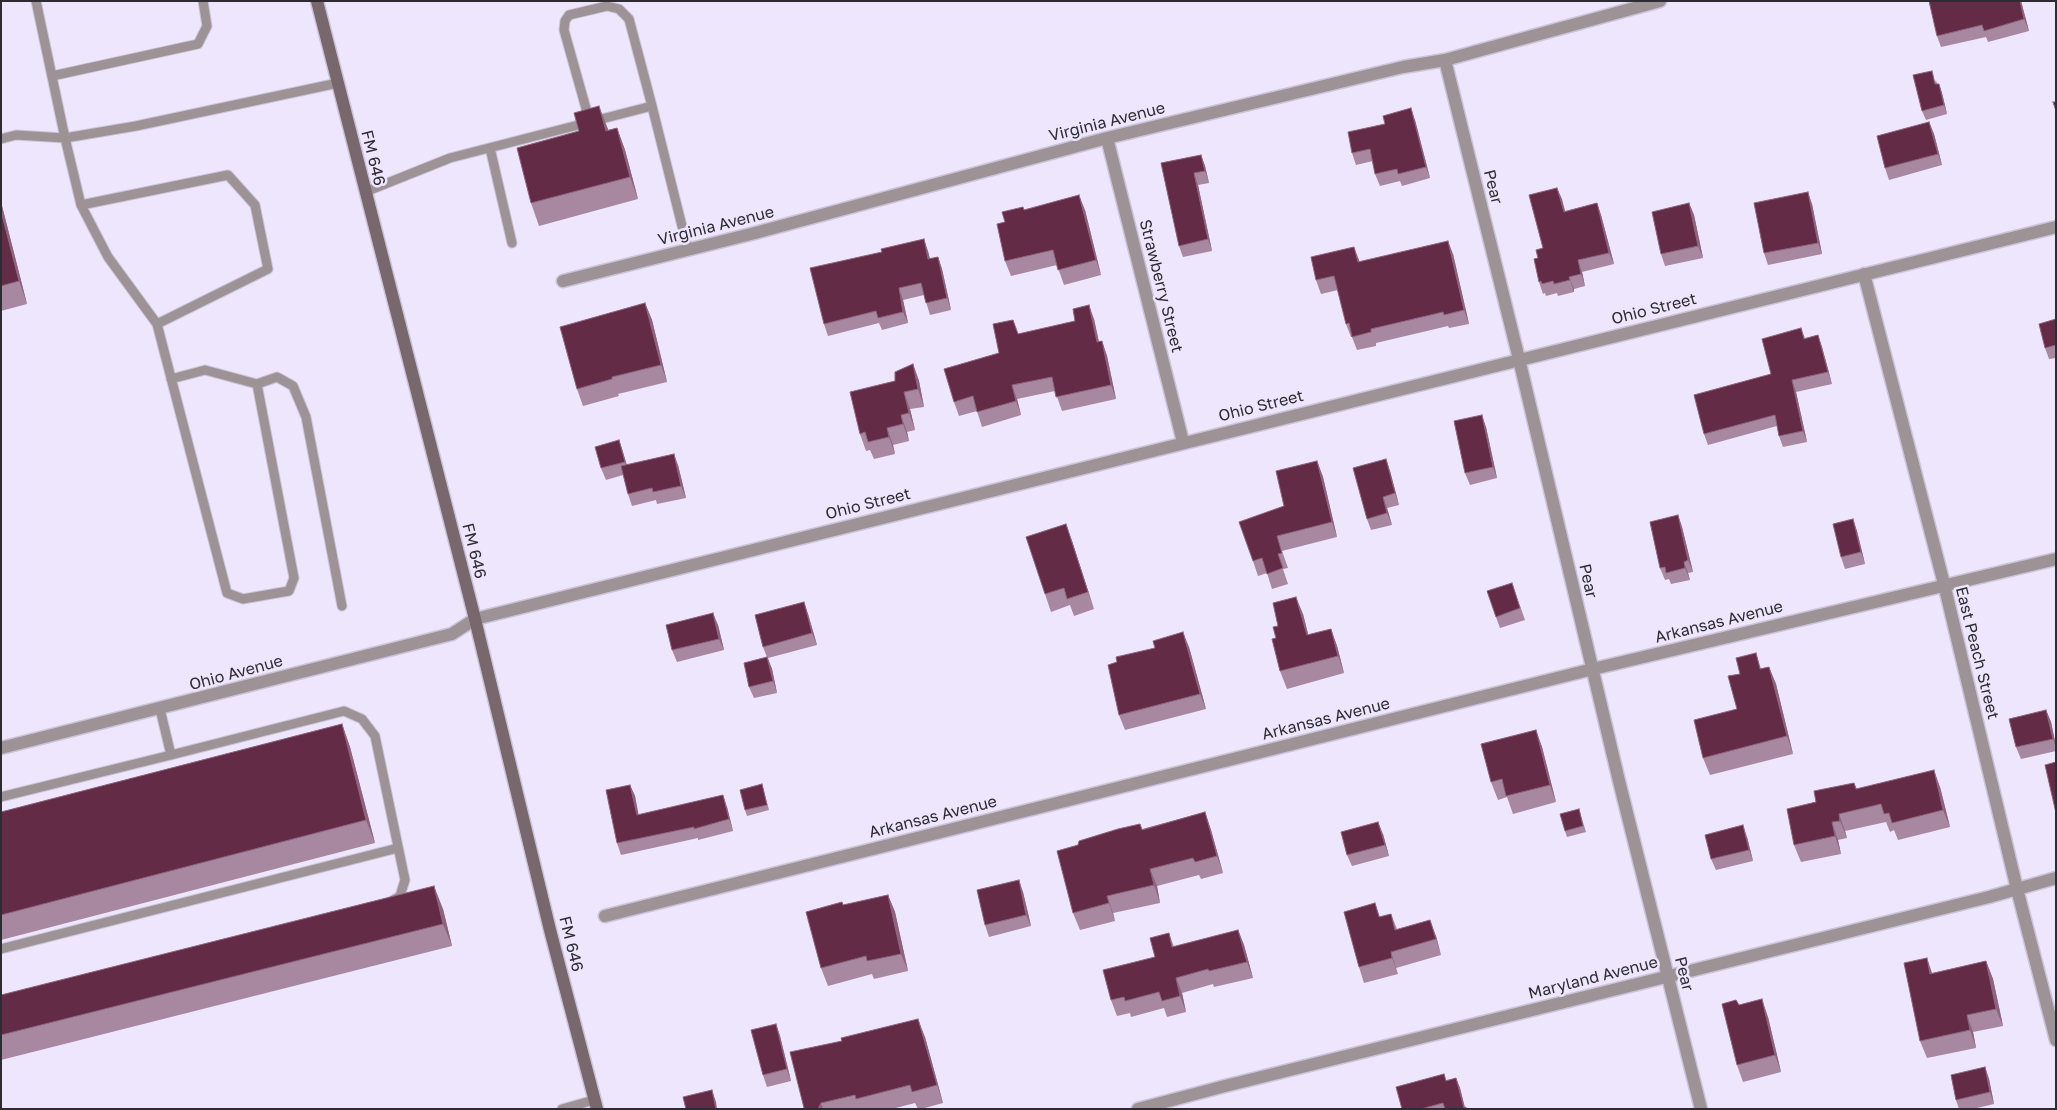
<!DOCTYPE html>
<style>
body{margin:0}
#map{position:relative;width:2057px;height:1110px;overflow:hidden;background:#ede6fc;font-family:"Golos Text",sans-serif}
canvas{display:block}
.frame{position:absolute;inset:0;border:2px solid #2e2b33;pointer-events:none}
</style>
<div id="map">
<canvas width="2057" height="1110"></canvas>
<div class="frame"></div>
</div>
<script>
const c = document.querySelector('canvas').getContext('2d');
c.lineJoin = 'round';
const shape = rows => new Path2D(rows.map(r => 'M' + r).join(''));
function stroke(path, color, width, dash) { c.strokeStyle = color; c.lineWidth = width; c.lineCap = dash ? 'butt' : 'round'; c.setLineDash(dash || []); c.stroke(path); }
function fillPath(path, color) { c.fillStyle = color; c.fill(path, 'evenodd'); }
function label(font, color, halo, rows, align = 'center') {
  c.font = font + ' "Golos Text",sans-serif'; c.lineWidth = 5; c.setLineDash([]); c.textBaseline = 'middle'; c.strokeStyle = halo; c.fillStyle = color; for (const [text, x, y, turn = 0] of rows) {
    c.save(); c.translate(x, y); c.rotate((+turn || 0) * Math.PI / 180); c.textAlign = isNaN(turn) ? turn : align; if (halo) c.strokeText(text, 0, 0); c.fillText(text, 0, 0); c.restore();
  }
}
const service = shape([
 [52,76,198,44,207,26,203,1],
 [338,83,136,126,65,138,81,205,108,257,157,324,227,593,243,599,289,591,294,578,257,384,277,377,293,386,306,417,342,606],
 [589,119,564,30,565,21,569,15,607,6,619,9,629,19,652,106],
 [1,139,16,135,65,138,36,1],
 [490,148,512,243],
 [365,192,450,158,652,106,688,250],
 [81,205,228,175,255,205,268,269,157,324],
 [171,379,205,370,257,384],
 [160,709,171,755,344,711,362,719,375,736,405,880,400,896,392,901],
 [1,797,171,755],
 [1,949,398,848],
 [562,1109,594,1100]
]);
const minor = shape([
 [1445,60,1519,359,1619,781,1701,1109],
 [1107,138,1183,442],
 [1864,274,1944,584,2017,889,2056,1040],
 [563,281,755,233,1107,138,1403,67,1445,60,1660,1],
 [1,748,452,634,475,619,2056,227],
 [605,916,1593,669,2056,559],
 [1138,1109,1225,1086,1989,897,2056,878]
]);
const secondary = shape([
 [317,1,475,619,550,930,597,1109]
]);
const wall = shape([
 [2021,1,2029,31,1988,42,1986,37,1941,47,1937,36],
 [1936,80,1937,84,1939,84,1942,93,1947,114,1926,120,1922,111],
 [1415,120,1430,178,1402,186,1400,181,1380,186,1375,174,1373,161,1356,165,1352,153],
 [1929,122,1934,134,1942,165,1889,180,1885,168],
 [617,128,625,150,638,199,539,226,531,203,608,130],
 [1201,155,1205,166,1209,183,1198,185,1212,251,1183,257,1179,246,1161,163],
 [1557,188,1565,211,1597,203,1601,215,1614,264,1582,272,1585,286,1574,289,1574,292,1558,296,1557,293,1546,296,1545,293,1543,294,1539,282,1538,258,1543,248],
 [1,202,27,304,1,311],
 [1689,203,1694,215,1703,258,1665,266,1661,254],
 [1812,204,1822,254,1768,265,1764,253],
 [1024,210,1085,210,1101,275,1064,285,1057,265,1011,276,1005,261,1005,222],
 [924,239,930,259,938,257,942,269,951,310,930,315,924,295,903,300,908,323,882,330,879,323,828,336,824,324,882,252],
 [1453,254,1469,324,1449,328,1448,326,1376,343,1376,346,1357,350,1352,337,1351,337,1346,324,1338,290,1321,294,1316,280,1359,262],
 [645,303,652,320,667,382,618,394,619,396,583,406,577,389],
 [1094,319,1099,342,1102,341,1107,356,1116,399,1062,411,1055,391,1017,399,1021,415,982,427,977,411,959,416,954,402,999,353,1013,320,1018,334],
 [2056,319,2056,358,2049,359,2045,348],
 [1801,328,1805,338,1818,335,1822,347,1832,384,1796,392,1807,442,1783,447,1779,436,1777,426,1708,445,1704,434,1771,374],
 [913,364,919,381,924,407,910,409,915,430,907,432,909,441,893,445,895,454,874,459,870,450,866,451,860,434,895,381],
 [1486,427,1497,478,1470,485,1465,473],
 [619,440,627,465,678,465,686,498,657,504,656,500,632,506,628,494,623,475,606,480,601,468],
 [1386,459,1390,471,1399,505,1387,508,1392,525,1371,530,1367,519],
 [1317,461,1323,477,1337,537,1282,551,1288,568,1283,569,1288,584,1272,589,1267,573,1258,576,1253,561,1284,506],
 [1678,515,1682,527,1693,572,1688,573,1690,580,1671,584,1669,579,1665,580,1660,568],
 [1853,519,1857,531,1865,564,1845,569,1841,557],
 [1072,541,1094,609,1074,616,1070,605,1051,612,1045,594],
 [1512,583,1525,620,1500,628,1496,617],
 [804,602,808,614,817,645,768,658,772,669,777,693,754,698,749,687,767,657,763,647],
 [1303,614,1308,635,1331,629,1337,646,1344,673,1287,689,1280,671,1276,638,1278,626],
 [718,625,724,650,677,662,672,650],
 [1189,647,1206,709,1125,730,1119,715,1117,662,1155,648],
 [1756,653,1761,669,1769,667,1776,684,1793,754,1710,775,1703,758,1737,709,1740,674],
 [2046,710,2051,722,2056,745,2056,751,2021,759,2016,747],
 [342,724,350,747,375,843,1,940,1,812],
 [1536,730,1542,747,1556,802,1513,814,1507,797,1498,800,1491,782],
 [1854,783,1857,789,1940,787,1950,827,1898,840,1894,830,1890,832,1886,822,1845,831,1847,838,1838,840,1841,854,1801,862,1794,845,1816,802],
 [762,784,769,810,747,816,745,810],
 [630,785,635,796,638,815,727,807,733,831,698,840,698,838,621,855,617,843],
 [1579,809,1586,832,1567,837,1565,831],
 [1205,812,1211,830,1223,873,1201,879,1199,875,1157,886,1160,903,1113,913,1115,921,1080,930,1073,913,1078,845,1140,824,1142,829],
 [1383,834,1389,856,1352,866,1347,855],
 [1747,837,1753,861,1716,870,1711,859],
 [1023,892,1031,926,989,937,985,925],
 [888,895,895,912,908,971,874,979,872,974,828,986,821,968,843,905],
 [1375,903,1380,917,1391,914,1397,929,1436,936,1441,955,1396,968,1398,974,1364,983,1359,967],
 [443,909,452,946,1,1060,1,995],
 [1238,930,1244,945,1253,978,1214,987,1213,984,1182,993,1186,1012,1167,1017,1164,1008,1131,1017,1130,1013,1117,1016,1111,1000,1155,957,1169,933,1174,947],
 [1986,961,1993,979,2003,1026,1973,1032,1976,1048,1927,1058,1920,1041,1932,973],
 [1739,1005,1768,1017,1781,1072,1743,1082,1737,1065],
 [776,1024,780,1036,791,1081,767,1087,763,1075],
 [925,1037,943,1103,921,1109,918,1109,915,1103,892,1109,805,1109,790,1052],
 [1985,1067,1989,1079,1994,1104,1973,1109,1959,1109,1956,1100],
 [1456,1078,1460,1088,1465,1107,1466,1109,1402,1109,1446,1080]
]);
const shadedWall = shape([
 [2020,1,2021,1,2029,31,2024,19],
 [1939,84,1942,93,1947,114,1944,105],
 [599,106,608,129,614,153,606,131],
 [1411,108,1415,120,1430,178,1426,167],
 [1929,122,1934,134,1942,165,1938,154],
 [617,128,625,150,638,199,630,177],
 [1201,155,1205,166,1209,183,1205,171],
 [1194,173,1198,185,1212,251,1208,239],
 [1557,188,1562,199,1568,223,1564,212],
 [1808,192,1812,204,1822,254,1818,243],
 [1079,195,1085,210,1101,275,1096,260],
 [1,202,27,304,19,281,1,211],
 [1597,203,1601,215,1614,264,1609,253],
 [1689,203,1694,215,1703,258,1698,246],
 [924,239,928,251,933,271,928,259],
 [1448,241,1453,254,1469,324,1464,310],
 [1354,247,1359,260,1363,276,1358,262],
 [938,257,942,269,951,310,947,298],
 [1578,260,1582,272,1585,286,1581,274],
 [1569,277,1574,289,1574,292],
 [899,288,903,300,908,323,903,312],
 [645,303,652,320,667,382,661,365],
 [1089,305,1094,319,1102,357,1097,342],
 [1818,335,1822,347,1832,384,1828,372],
 [1102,341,1107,356,1116,399,1111,385],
 [913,364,919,381,924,407,918,389],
 [1792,380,1796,392,1807,442,1803,431],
 [1012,385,1017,399,1021,415,1016,401],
 [904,392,910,409,915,430,909,413],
 [901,415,907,432,909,441,903,424],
 [1482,415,1486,427,1497,478,1493,467],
 [887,428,893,445,895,454,889,437],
 [619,440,623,452,629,474,625,462],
 [674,454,678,465,686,498,681,486],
 [1386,459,1390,471,1399,505,1395,493],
 [1317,461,1323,477,1337,537,1332,522],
 [1383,497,1387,508,1392,525,1387,513],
 [1678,515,1682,527,1693,572,1688,560],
 [1853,519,1857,531,1865,564,1861,552],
 [1066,524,1072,541,1094,609,1088,592],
 [1684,562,1688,573,1690,580,1685,568],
 [1296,597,1303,614,1313,653,1307,635],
 [804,602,808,614,817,645,812,633],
 [713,613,718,625,724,650,719,639],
 [1331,629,1337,646,1344,673,1338,656],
 [1183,632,1189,647,1206,709,1200,694],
 [767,657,772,669,777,693,773,681],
 [1769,667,1776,684,1793,754,1787,736],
 [2046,710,2051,722,2056,747,2053,739],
 [342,724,350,747,375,843,366,820],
 [1536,730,1542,747,1556,802,1550,785],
 [1934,770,1940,787,1950,827,1943,810],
 [630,785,635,796,641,827,637,815],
 [723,795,727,807,733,831,729,819],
 [1205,812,1211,830,1223,873,1217,856],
 [1839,814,1845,831,1847,838,1840,821],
 [1378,822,1383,834,1389,856,1385,845],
 [1832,822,1838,840,1841,854,1835,836],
 [1743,825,1747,837,1753,861,1749,850],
 [1150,869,1157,886,1160,903,1154,885],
 [1019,880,1023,892,1031,926,1026,915],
 [434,886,443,909,452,946,443,924],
 [888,895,895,912,908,971,901,954],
 [1107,896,1113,913,1115,921,1109,903],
 [1430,920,1436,936,1441,955,1436,939],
 [1238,930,1244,945,1253,978,1247,962],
 [1391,952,1396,968,1398,974,1392,958],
 [1927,958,1933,976,1930,974],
 [1986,961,1993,979,2003,1026,1996,1009],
 [1176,978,1182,993,1186,1012,1180,996],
 [1762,999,1768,1017,1781,1072,1775,1055],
 [1967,1015,1973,1032,1976,1048,1970,1030],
 [918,1019,925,1037,943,1103,937,1085],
 [776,1024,780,1036,791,1081,787,1069],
 [1985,1067,1989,1079,1994,1104,1990,1092],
 [1456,1078,1460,1088,1465,1109,1464,1109],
 [712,1090,716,1102,717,1109,716,1109],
 [821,1103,823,1109,818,1109]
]);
const building = shape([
 [1929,1,2020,1,2024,19,1984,31,1982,25,1937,36,1929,1],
 [1932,71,1935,84,1939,84,1944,105,1922,111,1913,75,1932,71],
 [2053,102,2056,102,2056,111,2053,102],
 [599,106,606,131,617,128,630,177,531,203,517,148,579,131,574,113,599,106],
 [1411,108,1426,167,1398,174,1397,169,1375,174,1370,149,1352,153,1348,132,1385,124,1383,116,1411,108],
 [1929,122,1938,154,1885,168,1877,136,1929,122],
 [1201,155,1205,171,1194,173,1208,239,1179,246,1161,163,1201,155],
 [1557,188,1564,212,1597,203,1609,253,1578,260,1581,274,1569,277,1570,280,1554,284,1553,281,1542,284,1541,281,1539,282,1534,259,1538,258,1536,250,1543,248,1529,195,1557,188],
 [1808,192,1818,243,1764,253,1754,203,1808,192],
 [1079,195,1096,260,1058,270,1053,250,1005,261,997,224,1005,222,1002,212,1023,207,1024,210,1079,195],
 [1689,203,1698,246,1661,254,1652,212,1689,203],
 [1,211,19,281,1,286,1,211],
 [924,239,928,259,938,257,947,298,926,303,921,283,899,288,903,312,878,318,876,311,824,324,810,268,882,252,881,249,924,239],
 [1448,241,1464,310,1444,315,1443,312,1371,329,1371,332,1352,337,1349,323,1346,324,1334,276,1316,280,1311,257,1354,247,1358,262,1448,241],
 [645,303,661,365,612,377,612,379,577,389,560,327,645,303],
 [1089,305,1097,342,1102,341,1111,385,1056,397,1052,377,1012,385,1016,401,977,412,973,396,954,402,944,369,999,353,993,324,1013,320,1018,334,1075,321,1073,309,1089,305],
 [2056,319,2056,345,2045,348,2039,324,2056,319],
 [1801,328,1804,339,1818,335,1828,372,1792,380,1803,431,1779,436,1775,415,1704,434,1694,395,1771,374,1762,339,1801,328],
 [913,364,918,389,904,392,909,413,901,415,903,424,887,428,889,437,868,442,865,432,860,434,850,392,895,381,895,372,913,364],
 [1482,415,1493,467,1465,473,1454,421,1482,415],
 [619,440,625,462,601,468,595,447,619,440],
 [674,454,681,486,653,492,652,488,628,494,621,466,674,454],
 [1386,459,1395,493,1383,497,1387,513,1367,519,1353,468,1386,459],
 [1317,461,1332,522,1277,536,1282,553,1278,554,1283,568,1267,574,1262,558,1253,561,1239,522,1284,506,1276,471,1317,461],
 [1678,515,1688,560,1684,562,1685,568,1666,573,1665,567,1660,568,1650,522,1678,515],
 [1853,519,1861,552,1841,557,1833,524,1853,519],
 [1066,524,1088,592,1067,599,1064,588,1045,594,1026,537,1066,524],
 [1512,583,1520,608,1496,617,1487,591,1512,583],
 [1296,597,1307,635,1331,629,1338,656,1280,671,1272,639,1276,638,1273,627,1278,626,1273,603,1296,597],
 [804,602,812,633,763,647,755,615,804,602],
 [713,613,719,639,672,650,666,625,713,613],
 [1183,632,1200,694,1119,715,1108,665,1117,662,1116,657,1155,648,1153,641,1183,632],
 [1756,653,1760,669,1769,667,1787,736,1703,758,1694,720,1737,709,1728,676,1740,674,1736,658,1756,653],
 [767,657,773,681,749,687,744,663,767,657],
 [2046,710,2053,739,2016,747,2009,719,2046,710],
 [342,724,366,820,1,915,1,812,342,724],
 [1536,730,1550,785,1506,796,1502,779,1491,782,1481,744,1536,730],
 [2056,762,2056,813,2045,765,2056,762],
 [1934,770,1943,810,1892,823,1889,813,1884,814,1881,804,1839,814,1840,821,1832,822,1835,836,1794,845,1787,809,1816,802,1814,791,1854,783,1856,789,1934,770],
 [762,784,767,805,745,810,740,790,762,784],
 [630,785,637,815,723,795,729,819,694,829,694,827,617,843,606,790,630,785],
 [1579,809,1583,826,1565,831,1560,814,1579,809],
 [1205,812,1217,856,1195,862,1193,858,1150,869,1154,885,1107,896,1109,903,1073,913,1057,851,1078,845,1079,841,1118,829,1140,824,1142,830,1205,812],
 [1378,822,1385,845,1347,855,1341,832,1378,822],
 [1743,825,1749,850,1711,859,1705,835,1743,825],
 [1019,880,1026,915,985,925,977,890,1019,880],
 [434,886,443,924,1,1035,1,995,434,886],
 [888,895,901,954,867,961,866,956,821,968,806,912,842,902,843,905,888,895],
 [1375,903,1379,917,1391,914,1395,930,1430,920,1436,939,1391,952,1392,958,1359,967,1344,912,1375,903],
 [1238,930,1247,962,1209,971,1208,969,1176,978,1180,996,1162,1001,1159,992,1125,1001,1124,997,1111,1000,1103,970,1155,957,1150,938,1169,933,1172,947,1238,930],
 [1927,958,1930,974,1986,961,1996,1009,1967,1015,1970,1030,1920,1041,1904,963,1927,958],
 [1762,999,1775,1055,1737,1065,1722,1004,1736,1000,1739,1005,1762,999],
 [918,1019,937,1085,912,1092,910,1085,856,1099,855,1095,821,1103,818,1109,806,1109,804,1108,790,1052,842,1041,841,1038,918,1019],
 [776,1024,787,1069,763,1075,751,1030,776,1024],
 [1985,1067,1990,1092,1956,1100,1951,1075,1985,1067],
 [1444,1074,1446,1081,1456,1078,1464,1108,1466,1107,1466,1109,1445,1109,1443,1103,1421,1109,1402,1109,1396,1087,1444,1074],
 [712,1090,716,1109,686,1109,683,1097,712,1090]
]);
const streetNames = [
 ["Virginia Avenue",1107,122,-14],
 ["FM 646",373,158,76],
 ["Pear",1493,187,76],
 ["Virginia Avenue",716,226,-14],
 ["Strawberry Street",1161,286,76],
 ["Ohio Street",1654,309,-14],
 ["Ohio Street",1261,406,-14],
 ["Ohio Street",868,504,-14],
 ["FM 646",474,551,76],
 ["Pear",1588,581,77],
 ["Arkansas Avenue",1719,622,-14],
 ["East Peach Street",1977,653,76],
 ["Ohio Avenue",236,673,-15],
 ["Arkansas Avenue",1326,719,-14],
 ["Arkansas Avenue",933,817,-14],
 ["FM 646",571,944,76],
 ["Pear",1684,974,76],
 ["Maryland Avenue",1593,978,-14]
];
stroke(service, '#cbc4d8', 11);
stroke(minor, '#cbc4d8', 15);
stroke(secondary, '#cbc4d8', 15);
stroke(service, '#9d9295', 9);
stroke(minor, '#9d9295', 12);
stroke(secondary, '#78686d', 12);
fillPath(wall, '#a888a1');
fillPath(shadedWall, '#8d637d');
fillPath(building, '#642b46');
stroke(building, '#8d637d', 1);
label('16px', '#2e2b33', '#ede6fc', streetNames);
</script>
